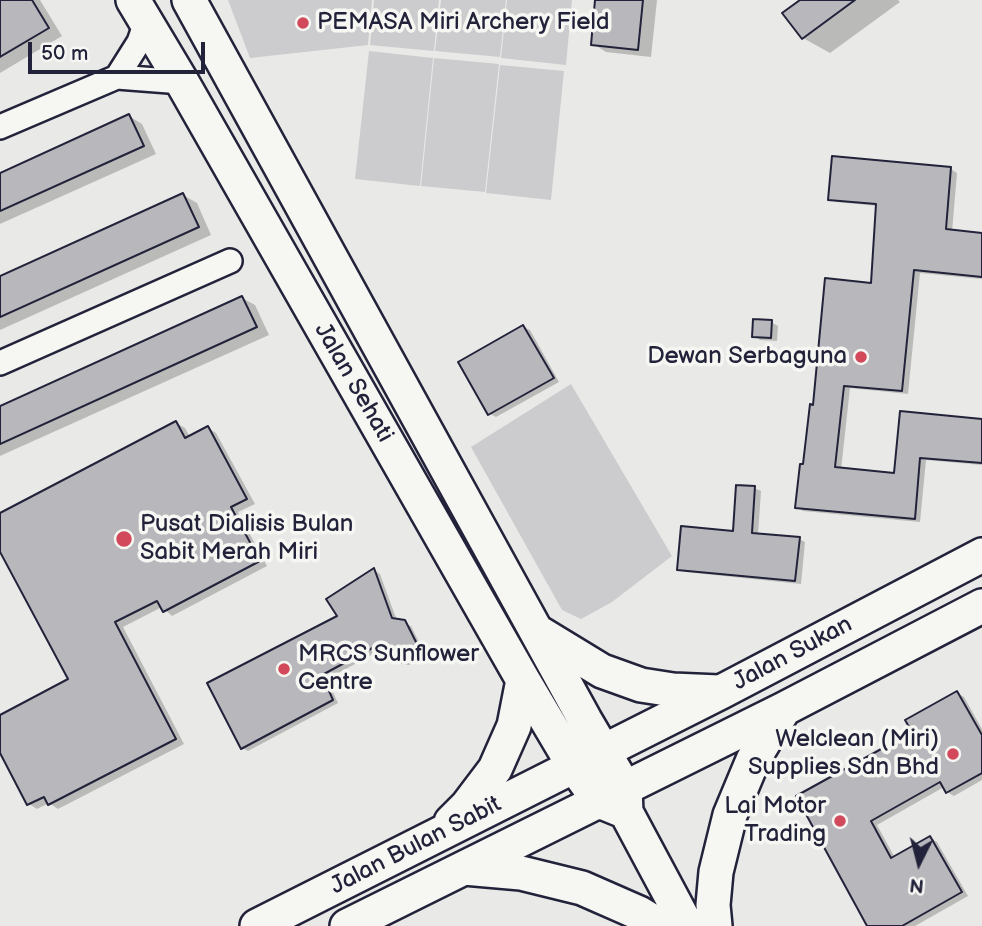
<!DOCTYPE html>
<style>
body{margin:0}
#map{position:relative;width:982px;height:926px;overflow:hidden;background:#e9e9e7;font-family:"Balsamiq Sans",sans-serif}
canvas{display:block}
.north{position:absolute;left:884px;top:828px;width:70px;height:70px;-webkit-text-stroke:5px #f6f6f2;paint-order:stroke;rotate:186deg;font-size:19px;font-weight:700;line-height:28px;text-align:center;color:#22223b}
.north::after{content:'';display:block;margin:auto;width:24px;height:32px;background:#22223b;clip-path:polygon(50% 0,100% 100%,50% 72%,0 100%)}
.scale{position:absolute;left:28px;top:42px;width:177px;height:32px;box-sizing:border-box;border:4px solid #22223b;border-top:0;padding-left:9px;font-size:21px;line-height:24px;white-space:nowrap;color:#22223b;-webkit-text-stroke:5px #f6f6f2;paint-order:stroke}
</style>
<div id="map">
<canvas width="982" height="926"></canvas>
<div class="north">N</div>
<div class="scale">50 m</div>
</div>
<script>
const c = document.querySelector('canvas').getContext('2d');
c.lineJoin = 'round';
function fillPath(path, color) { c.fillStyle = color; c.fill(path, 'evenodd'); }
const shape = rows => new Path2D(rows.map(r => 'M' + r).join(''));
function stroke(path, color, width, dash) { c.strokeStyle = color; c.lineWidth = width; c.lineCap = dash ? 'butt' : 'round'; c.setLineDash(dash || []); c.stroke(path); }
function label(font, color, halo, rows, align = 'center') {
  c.font = font + ' "Balsamiq Sans",sans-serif'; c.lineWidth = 7; c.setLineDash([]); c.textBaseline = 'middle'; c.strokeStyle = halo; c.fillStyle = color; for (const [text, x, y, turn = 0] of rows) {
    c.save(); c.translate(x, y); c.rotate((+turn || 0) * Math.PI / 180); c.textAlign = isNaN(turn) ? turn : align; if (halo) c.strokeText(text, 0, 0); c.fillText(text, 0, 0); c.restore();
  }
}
const green = shape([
 [228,0,372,0,368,45,250,58],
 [374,0,439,0,434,51,370,45],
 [441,0,506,0,500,57,435,51],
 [507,0,572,0,566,65,501,58],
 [369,51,433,58,420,186,355,179],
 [434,58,499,64,485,192,421,186],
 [500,65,564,71,551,200,486,193],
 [571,384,672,556,612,602,581,619,562,610,471,447]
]);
const shadow = shape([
 [0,0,40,0,62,36,0,73],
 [597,0,657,0,651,57,606,52,593,44],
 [803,0,898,0,900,2,830,53,803,38],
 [129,116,142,124,156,154,0,224,0,175],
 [951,169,957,173,952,232,982,235,982,279,920,273,908,394,850,388,841,470,895,475,901,413,982,421,982,465,926,460,920,522,803,511,797,507,814,407,873,285,878,206,836,202,830,199],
 [183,195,197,203,211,235,0,330,0,278],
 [242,298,255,305,269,335,0,456,0,406],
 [771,322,778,326,777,341,760,340,754,336],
 [523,327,530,330,559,382,496,417,490,414],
 [176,423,185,428,190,437,208,428,216,433,255,504,238,512,267,566,172,616,162,607,123,627,184,744,58,809,49,803,37,809,29,804,0,749,0,716,70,680,0,548,0,515],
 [754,488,761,491,758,535,799,539,805,542,801,584,685,572,678,569,735,533],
 [374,570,380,574,397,621,411,626,426,656,409,665,396,663,389,659,383,649,327,679,338,703,248,751,242,748],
 [957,693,964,697,982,729,982,780,954,796,947,792,944,787,877,825,895,858,930,838,937,842,968,896,915,926,870,926,799,796,914,733]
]);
const building = shape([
 [0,0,32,0,49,28,0,57,0,0],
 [595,0,643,0,638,50,591,45,595,0],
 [800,0,855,0,802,39,782,13,800,0],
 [129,114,144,146,0,211,0,173,129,114],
 [832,156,951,167,946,229,982,233,982,277,914,270,902,391,844,386,835,467,894,473,900,411,982,419,982,463,920,458,915,519,795,508,800,464,803,464,810,404,813,405,825,278,871,283,876,204,828,200,832,156],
 [183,193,199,227,0,317,0,276,183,193],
 [242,296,257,327,0,444,0,406,242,296],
 [753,319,772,320,771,338,752,337,753,319],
 [523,325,554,378,488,415,458,362,523,325],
 [176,421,185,438,208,426,247,499,231,507,260,561,163,612,157,601,115,622,176,739,48,805,44,797,27,805,0,753,0,715,68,679,0,552,0,513,176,421],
 [736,485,755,486,752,533,800,537,795,581,677,570,681,526,733,531,736,485],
 [374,568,392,618,405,620,421,652,402,663,388,660,378,645,322,675,333,700,241,749,207,683,337,616,326,599,374,568],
 [957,691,982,735,982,773,946,793,940,782,871,821,891,858,930,836,962,892,902,926,867,926,796,796,912,732,905,720,957,691]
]);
const street = shape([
 [117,77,139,42,146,22],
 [0,127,117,77,182,82],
 [0,363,230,261]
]);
const secondary = shape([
 [133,0,182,82,523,680,574,766,599,801,626,812],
 [189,0,585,720,625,788,626,812,687,926],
 [538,632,602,671,641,685,673,690,719,692],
 [451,822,467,806,495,769,514,726,523,680],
 [464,868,521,873,582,888,639,913,660,926],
 [257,926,721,692,982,555],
 [347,926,784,709,982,606],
 [715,926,713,905,716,872,730,815,753,760,784,709]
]);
const markers = [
 [303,23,7,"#d1495b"],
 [861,357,7,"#d1495b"],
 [124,539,9,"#d1495b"],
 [284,669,7,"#d1495b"],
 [953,754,7,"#d1495b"],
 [840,821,7,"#d1495b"]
];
const poiNames = [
 ["PEMASA Miri Archery Field",317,23],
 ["Dewan Serbaguna",847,357,"right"],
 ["Pusat Dialisis Bulan",140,525],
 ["Sabit Merah Miri",140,553],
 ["MRCS Sunflower",298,655],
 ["Centre",298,683],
 ["Welclean (Miri)",939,740,"right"],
 ["Supplies Sdn Bhd",939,768,"right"],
 ["Lai Motor",826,807,"right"],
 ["Trading",826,835,"right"]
];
const streetNames = [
 ["Jalan Sehati",353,383,60],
 ["Jalan Sukan",793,654,-28],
 ["Jalan Bulan Sabit",416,846,-27]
];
fillPath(green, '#ccccce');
fillPath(shadow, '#0003');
fillPath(building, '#b8b8bc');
stroke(building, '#22223b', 2);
stroke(street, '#22223b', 28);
stroke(secondary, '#22223b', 38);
stroke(street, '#f6f6f2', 23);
stroke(secondary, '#f6f6f2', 33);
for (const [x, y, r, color] of markers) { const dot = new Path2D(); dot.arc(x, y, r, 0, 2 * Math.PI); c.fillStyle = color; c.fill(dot); stroke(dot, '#f6f6f2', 2.5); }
label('24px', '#22223b', '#f6f6f2', poiNames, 'left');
label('24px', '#22223b', '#f6f6f2', streetNames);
</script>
